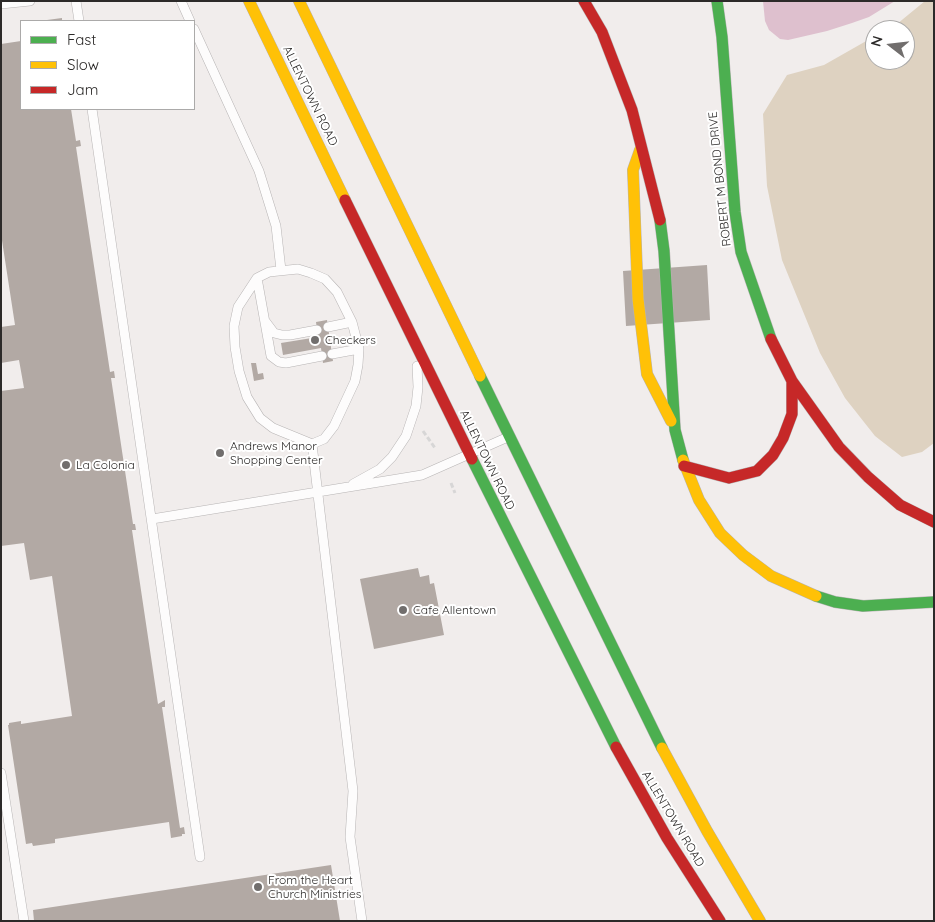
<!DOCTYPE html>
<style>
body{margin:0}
#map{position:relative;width:935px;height:922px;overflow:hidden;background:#f1edec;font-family:Quicksand,sans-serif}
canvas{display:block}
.frame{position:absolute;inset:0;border:2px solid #2c2a29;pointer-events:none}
.legend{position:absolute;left:20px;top:20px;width:175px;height:90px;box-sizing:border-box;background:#fff;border:1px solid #abaaa9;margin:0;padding:6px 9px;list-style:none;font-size:15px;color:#2c2a29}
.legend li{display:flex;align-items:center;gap:10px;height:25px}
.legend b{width:25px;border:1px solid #abaaa9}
.north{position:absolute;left:865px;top:20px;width:50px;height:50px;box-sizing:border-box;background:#fff;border:1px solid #abaaa9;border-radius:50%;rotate:286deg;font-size:14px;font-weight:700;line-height:20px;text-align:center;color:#2c2a29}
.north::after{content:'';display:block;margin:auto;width:18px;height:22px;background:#716e6d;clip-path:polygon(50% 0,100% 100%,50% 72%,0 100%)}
</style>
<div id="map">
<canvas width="935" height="922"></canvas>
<div class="frame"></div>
<ul class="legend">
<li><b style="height:6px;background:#4caf50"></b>Fast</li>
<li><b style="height:6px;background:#ffc107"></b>Slow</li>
<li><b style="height:6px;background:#c62828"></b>Jam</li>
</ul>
<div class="north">N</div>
</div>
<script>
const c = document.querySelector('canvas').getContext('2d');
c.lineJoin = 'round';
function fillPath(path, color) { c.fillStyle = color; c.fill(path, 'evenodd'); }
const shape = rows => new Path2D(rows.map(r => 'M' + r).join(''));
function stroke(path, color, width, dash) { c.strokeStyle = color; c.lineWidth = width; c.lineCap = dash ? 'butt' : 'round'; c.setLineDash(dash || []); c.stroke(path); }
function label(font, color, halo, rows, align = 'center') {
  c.font = font + ' Quicksand,sans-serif'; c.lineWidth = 4; c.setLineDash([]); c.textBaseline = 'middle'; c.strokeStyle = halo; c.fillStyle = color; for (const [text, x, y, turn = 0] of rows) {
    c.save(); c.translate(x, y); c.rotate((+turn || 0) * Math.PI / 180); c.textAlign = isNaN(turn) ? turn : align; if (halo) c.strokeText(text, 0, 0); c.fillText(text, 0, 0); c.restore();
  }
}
const green = shape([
 [925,1,934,1,934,443,922,452,902,457,875,436,845,398,820,353,782,260,767,186,763,114,787,75,824,65,875,36,875,60,905,60,905,30,886,30,897,24]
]);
const water = shape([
 [763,1,895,1,869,17,852,23,827,31,788,40,780,39,769,30,765,21]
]);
const building = shape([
 [62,18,62,21,48,21,47,20],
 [21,41,21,109,71,109,76,141,80,140,81,146,76,147,110,372,114,371,115,378,111,378,133,524,135,524,136,530,132,530,158,704,165,700,165,707,162,707,180,828,184,827,185,834,182,834,182,836,171,838,169,822,55,839,55,843,33,846,32,843,26,844,8,725,9,725,9,723,21,721,21,724,72,716,52,576,30,580,24,543,1,546,1,391,24,388,19,360,1,363,1,327,15,325,1,234,1,44],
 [707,265,710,320,626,326,623,271],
 [327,320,333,361,323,363,321,348,283,355,281,343,318,337,316,322],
 [251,363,256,363,258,374,263,373,264,379,254,381],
 [418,568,420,577,429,575,430,584,434,583,444,635,374,649,360,579],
 [331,865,340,921,34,921,33,910]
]);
const path = shape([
 [423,431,435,448],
 [451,483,455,493]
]);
const lane = shape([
 [76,1,79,21],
 [181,1,190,21],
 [1,4,30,1],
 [194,29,259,171,276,226,281,270],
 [92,109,200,857],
 [298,269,311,273,325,279,337,292,352,322,359,349,358,365,355,381,334,426,324,439,312,444,273,428,260,418,247,397,239,371,235,347,234,326,238,307,257,278,269,272,298,269],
 [257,278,271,356,279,362,286,363,322,356],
 [265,321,274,333,282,335,290,335,317,330],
 [328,327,352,322],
 [332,354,359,349],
 [312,444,353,791,350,837,362,921],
 [353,484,380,469,392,457,406,436,416,406,418,387,417,366],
 [152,519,422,475,508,437],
 [1,773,24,921]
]);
const fast = shape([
 [717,1,722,37,735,212,741,252,771,339],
 [660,220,664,251,675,430,683,460],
 [480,376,662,748],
 [472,459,616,747],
 [816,596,835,602,863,606,934,602]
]);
const slow = shape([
 [249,1,345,200],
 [299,1,480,376],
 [640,150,633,170,638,299,647,374,671,421],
 [683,460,699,500,720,533,743,555,771,576,816,596],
 [662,748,707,831,760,921]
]);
const jam = shape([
 [584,1,602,32,632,110,660,220],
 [345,200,472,459],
 [771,339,792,381,839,447,868,477,900,505,934,522],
 [684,466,729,478,757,471,773,455,783,438,792,414,792,381],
 [616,747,667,838,720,921]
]);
const markers = [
 [315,340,5,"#716e6d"],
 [220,453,5,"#716e6d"],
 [66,465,5,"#716e6d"],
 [403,610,5,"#716e6d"],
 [258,887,5,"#716e6d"]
];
const streetNames = [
 ["ALLENTOWN ROAD",310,96,64],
 ["ROBERT M BOND DRIVE",720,179,-96],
 ["ALLENTOWN ROAD",487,460,64],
 ["ALLENTOWN ROAD",673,819,59]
];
const poiNames = [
 ["Checkers",325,340],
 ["Andrews Manor",230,446],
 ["Shopping Center",230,460],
 ["La Colonia",76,465],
 ["Cafe Allentown",413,610],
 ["From the Heart",268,880],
 ["Church Ministries",268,894]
];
fillPath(green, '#ded2c1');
fillPath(water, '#dec0ce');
fillPath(building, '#b2a9a4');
stroke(lane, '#b7b4b4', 10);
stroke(fast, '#b7b4b4', 12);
stroke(slow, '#b7b4b4', 12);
stroke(jam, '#b7b4b4', 12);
stroke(path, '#d7d6d6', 3, [5, 2.5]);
stroke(lane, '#fdfcfc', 9);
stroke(fast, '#4caf50', 11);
stroke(slow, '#ffc107', 11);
stroke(jam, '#c62828', 11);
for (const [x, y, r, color] of markers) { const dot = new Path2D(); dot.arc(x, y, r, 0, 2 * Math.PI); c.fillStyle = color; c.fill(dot); stroke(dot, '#fff', 2); }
label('12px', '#2c2a29', '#fff', streetNames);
label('12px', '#2c2a29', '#fff', poiNames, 'left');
</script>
